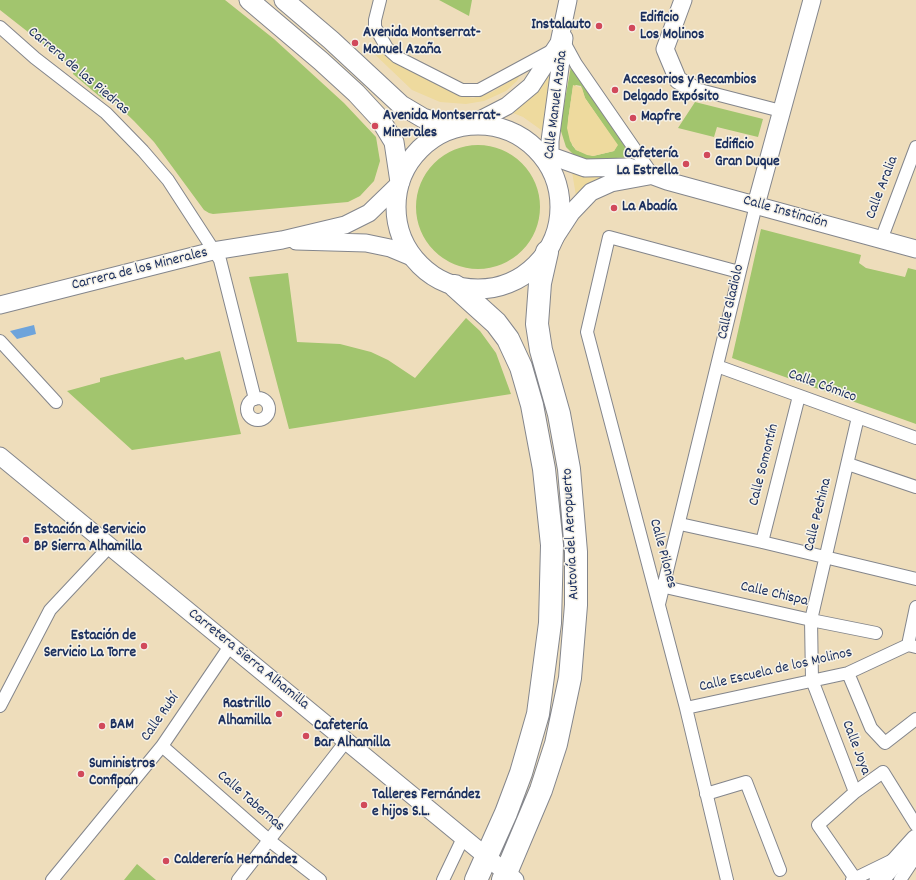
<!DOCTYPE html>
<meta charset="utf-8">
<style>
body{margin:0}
canvas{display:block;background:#edb}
</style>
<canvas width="916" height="880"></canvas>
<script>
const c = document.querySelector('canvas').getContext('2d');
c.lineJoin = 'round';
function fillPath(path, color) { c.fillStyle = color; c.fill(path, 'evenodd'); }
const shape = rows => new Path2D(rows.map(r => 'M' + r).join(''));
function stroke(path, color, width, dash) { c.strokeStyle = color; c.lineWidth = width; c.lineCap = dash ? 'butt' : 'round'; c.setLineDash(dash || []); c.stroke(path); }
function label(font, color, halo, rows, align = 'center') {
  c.font = font + ' Dekko,sans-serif'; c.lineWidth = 3; c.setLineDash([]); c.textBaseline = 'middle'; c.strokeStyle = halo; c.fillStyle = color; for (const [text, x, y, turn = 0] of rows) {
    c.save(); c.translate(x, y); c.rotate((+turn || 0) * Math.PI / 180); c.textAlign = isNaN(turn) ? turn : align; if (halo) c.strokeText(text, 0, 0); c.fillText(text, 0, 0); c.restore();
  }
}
const green = shape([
 [0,0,225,0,274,39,344,103,376,137,380,161,374,181,360,196,348,202,213,214,209,213,204,210,154,142,134,121,108,96,103,99,99,96,73,74,74,68,0,10],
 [439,0,472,0,469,16],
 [571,66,609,122,632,157,585,160,576,157,566,147,560,128],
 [576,85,581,86,585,98,617,145,614,151,593,156,576,150,572,145,568,120,573,87],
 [695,102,763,119,758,137,717,127,714,137,678,128],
 '416 207a62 62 0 1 1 124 0a62 62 0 1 1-124 0Z',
 [761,229,861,255,859,263,866,268,905,277,908,268,916,270,916,424,732,358],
 [288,273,297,342,340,344,371,352,388,360,415,378,466,318,480,331,496,353,511,394,289,429,249,277],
 [220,351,241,434,132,450,67,391,100,382,100,378,183,357,185,360],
 [137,864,156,880,124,880]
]);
const sand = shape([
 [369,43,412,72,461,95,473,98,492,92,520,75,517,81,506,91,484,101,466,104,440,102,412,90,366,46],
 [555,62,544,132,523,117,513,113,532,97],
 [573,85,582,88,585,98,618,145,614,151,593,156,587,155,576,150,570,141,567,128],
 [572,172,613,172,576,196]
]);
const water = shape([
 [34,325,36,334,17,339,10,331]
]);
const street = shape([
 [380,0,375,20,375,27,387,48,397,57,462,90,479,90,553,50],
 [0,27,35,58,106,113,143,151,168,180,220,260,255,399],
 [564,42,576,64,654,177],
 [692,88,781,111],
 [881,240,916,147],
 [0,341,56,402],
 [717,366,916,438],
 '247 409a11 11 0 1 1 22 0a11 11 0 1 1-22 0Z',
 [848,464,916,487],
 [680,524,762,542,916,579],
 [762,542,799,396],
 [665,587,811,620,876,633],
 [659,604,756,205],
 [908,645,916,607],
 [848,673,871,728,885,743,916,719],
 [0,706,50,610,110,546],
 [686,708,848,673,908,645,916,647],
 [162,746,270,841,320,880],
 [855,792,812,680,811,620,858,417],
 [706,794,746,782,780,870],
 [854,877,818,825,855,792,883,772,916,825],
 [52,880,162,746,230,646],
 [238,880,347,740],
 [443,880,463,838],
 [727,880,686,708,587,332,609,237,739,272],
 [852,880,893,860],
 [900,880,916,856]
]);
const secondary = shape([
 [683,0,665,49,678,80,692,88],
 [472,124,507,106,531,86,559,43,568,0],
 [540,152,585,168,629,167,667,181,916,249],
 [550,166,550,141,564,38],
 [756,205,812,0],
 [554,239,571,213,591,192,611,183,649,176],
 [296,241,366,243,390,248,414,258],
 [0,305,213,251,282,240,345,225,369,213,399,184],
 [0,456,515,880]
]);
const primary = shape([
 [249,0,321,61,356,93,380,119,394,142,400,182],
 [284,0,331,40,401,105,423,118,454,128],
 '396 207a82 82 0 1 1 164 0a82 82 0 1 1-164 0Z',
 [879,880,916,839]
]);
const highway = shape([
 [455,286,496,323,508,339,521,367,532,405,544,469,552,545,550,623,538,714,521,773,506,813,476,880],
 [503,880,541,790,556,744,570,678,576,605,576,552,569,469,559,414,541,350,537,324,540,283,547,252]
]);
const markers = [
 [599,26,4,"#d1495b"],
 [632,28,4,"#d1495b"],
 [355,43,4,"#d1495b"],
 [615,90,4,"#d1495b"],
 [633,118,4,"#d1495b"],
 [375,126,4,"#d1495b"],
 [707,155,4,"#d1495b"],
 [686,164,4,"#d1495b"],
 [614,208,4,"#d1495b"],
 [26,540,4,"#d1495b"],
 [144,646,4,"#d1495b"],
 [279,714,4,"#d1495b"],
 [102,726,4,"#d1495b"],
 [306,736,4,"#d1495b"],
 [81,774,4,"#d1495b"],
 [364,805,4,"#d1495b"],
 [166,861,4,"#d1495b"]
];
const poiNames = [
 ["Edificio",640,19],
 ["Los Molinos",640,36],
 ["Instalauto",591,26,"right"],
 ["Avenida Montserrat-",363,34],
 ["Manuel Azaña",363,51],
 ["Accesorios y Recambios",623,81],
 ["Delgado Expósito",623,98],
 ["Avenida Montserrat-",383,117],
 ["Minerales",383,134],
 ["Mapfre",641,118],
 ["Edificio",715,146],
 ["Gran Duque",715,163],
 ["Cafetería",678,155,"right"],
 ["La Estrella",678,172,"right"],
 ["La Abadía",622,208],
 ["Estación de Servicio",34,531],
 ["BP Sierra Alhamilla",34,548],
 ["Estación de",136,637,"right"],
 ["Servicio La Torre",136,654,"right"],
 ["Rastrillo",271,705,"right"],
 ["Alhamilla",271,722,"right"],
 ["BAM",110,726],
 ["Cafetería",314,727],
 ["Bar Alhamilla",314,744],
 ["Suministros",89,765],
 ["Confipan",89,782],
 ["Talleres Fernández",372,796],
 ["e hijos S.L.",372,813],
 ["Calderería Hernández",174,861]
];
const streetNames = [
 ["Carrera de las Piedras",78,72,40],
 ["Calle Manuel Azaña",557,105,-83],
 ["Calle Aralia",883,188,-69],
 ["Calle Instinción",785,213,16],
 ["Carrera de los Minerales",140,270,-14],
 ["Calle Gladiolo",732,302,-77],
 ["Calle Cómico",822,387,20],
 ["Calle Somontín",765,465,-76],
 ["Calle Pechina",819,515,-76],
 ["Autovía del Aeropuerto",572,534,-93],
 ["Calle Pilones",662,554,75],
 ["Calle Chispa",774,595,13],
 ["Carretera Sierra Alhamilla",248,660,39],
 ["Calle Escuela de los Molinos",776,671,-13],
 ["Calle Rubí",161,718,-55],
 ["Calle Joya",855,748,69],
 ["Calle Tabernas",250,802,41]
];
fillPath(green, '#a2c56e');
fillPath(sand, '#eeda9e');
fillPath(water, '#6ea4db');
stroke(street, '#84868c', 14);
stroke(secondary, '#84868c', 19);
stroke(primary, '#84868c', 21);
stroke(highway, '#84868c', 24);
stroke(street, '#fff', 12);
stroke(secondary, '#fff', 17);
stroke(primary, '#fff', 19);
stroke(highway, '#fff', 22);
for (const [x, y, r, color] of markers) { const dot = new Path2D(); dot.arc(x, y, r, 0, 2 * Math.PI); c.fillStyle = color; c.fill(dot); stroke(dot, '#f7f3e8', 1.5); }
label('bold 15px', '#1b2f5e', '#f7f3e8', poiNames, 'left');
label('15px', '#1b2f5e', '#f7f3e8', streetNames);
</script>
